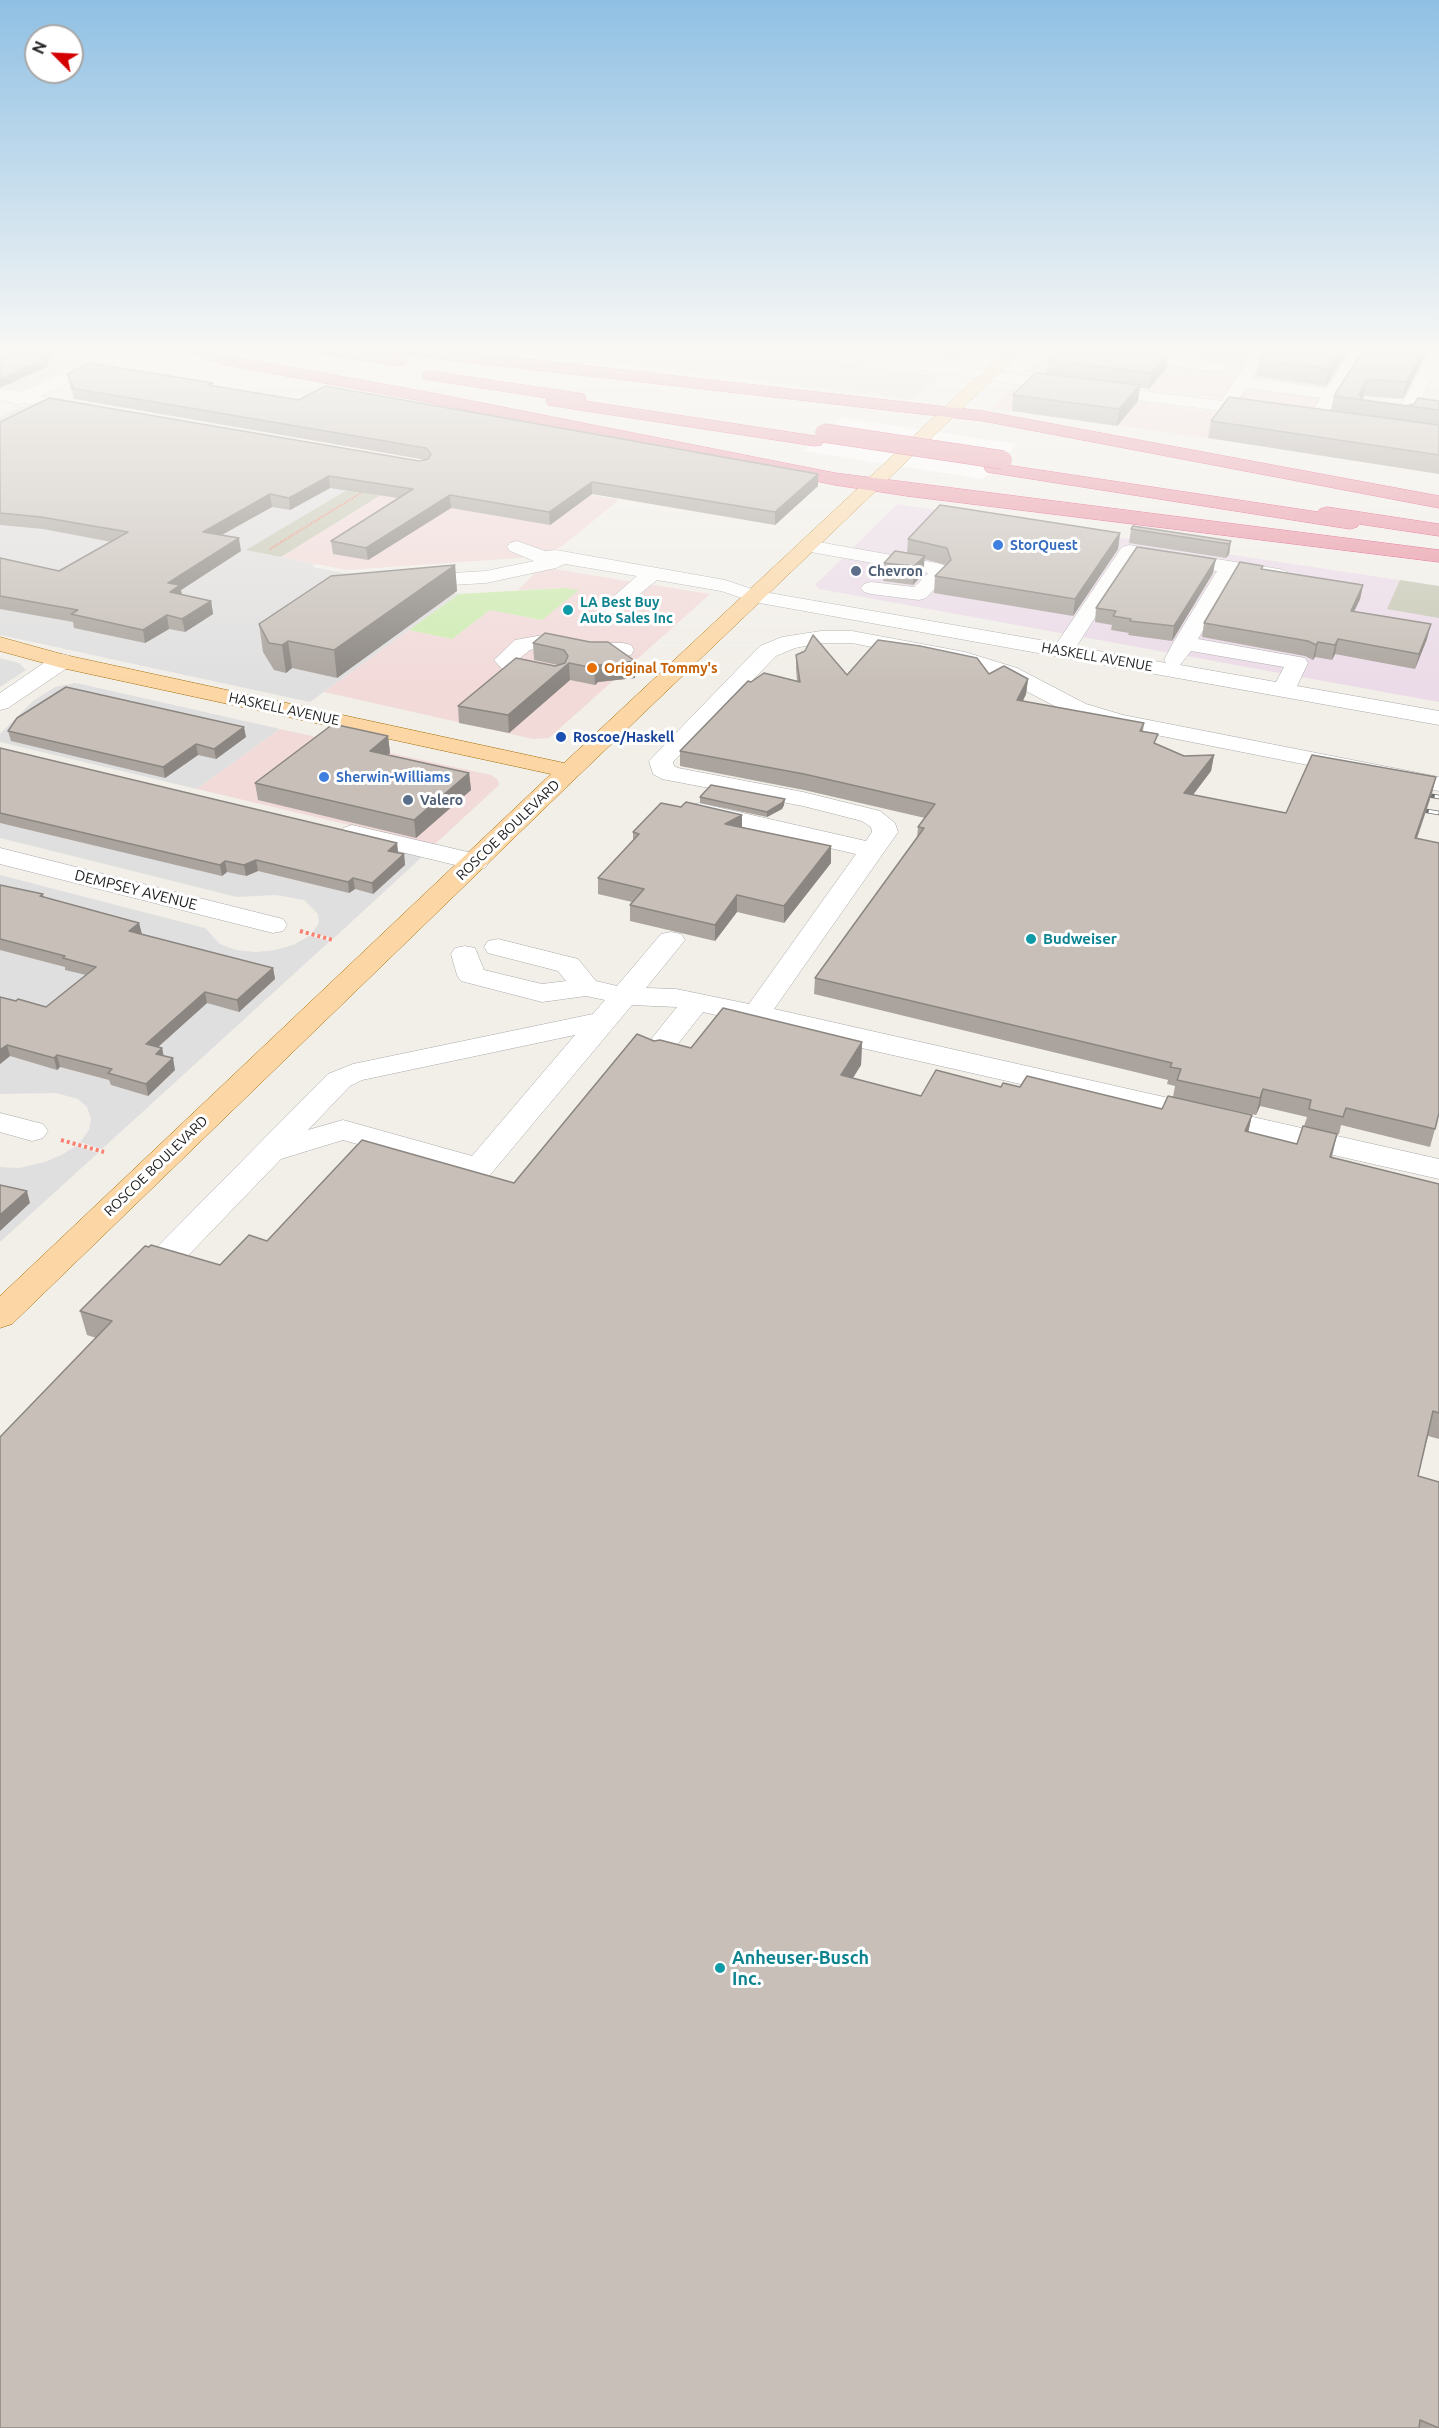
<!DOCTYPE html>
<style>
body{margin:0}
#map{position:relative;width:1439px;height:2428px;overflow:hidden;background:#f2efe9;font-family:Ubuntu,sans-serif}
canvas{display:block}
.north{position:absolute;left:24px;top:24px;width:60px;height:60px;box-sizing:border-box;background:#fff;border:2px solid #a7a7a7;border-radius:50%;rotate:294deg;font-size:16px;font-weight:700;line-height:24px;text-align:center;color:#222}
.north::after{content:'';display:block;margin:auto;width:21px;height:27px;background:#d40000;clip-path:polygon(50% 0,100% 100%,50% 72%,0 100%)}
</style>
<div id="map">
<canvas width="1439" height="2428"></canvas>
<div class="north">N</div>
</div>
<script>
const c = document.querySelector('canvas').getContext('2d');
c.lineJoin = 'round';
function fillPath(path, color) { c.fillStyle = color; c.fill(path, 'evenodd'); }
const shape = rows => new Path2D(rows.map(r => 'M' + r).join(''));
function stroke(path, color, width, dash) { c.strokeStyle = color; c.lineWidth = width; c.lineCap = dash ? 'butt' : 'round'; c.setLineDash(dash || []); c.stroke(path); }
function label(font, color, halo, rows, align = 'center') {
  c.font = font + ' Ubuntu,sans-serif'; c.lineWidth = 6; c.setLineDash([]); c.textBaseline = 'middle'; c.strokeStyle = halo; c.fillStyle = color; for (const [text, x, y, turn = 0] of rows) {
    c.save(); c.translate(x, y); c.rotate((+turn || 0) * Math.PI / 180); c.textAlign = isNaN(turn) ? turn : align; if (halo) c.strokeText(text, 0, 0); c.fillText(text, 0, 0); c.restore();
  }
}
const residential = shape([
 [0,347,60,347,102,354,24,389,13,390,0,388],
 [33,406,387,466,247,550,315,564,312,567,459,594,310,702,0,635,0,416,20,407],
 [0,658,19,663,26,670,0,687],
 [74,683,81,684,280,729,197,789,0,742,0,734,33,701,55,687],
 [0,754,423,856,334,938,312,933,319,923,318,914,304,900,276,895,237,897,0,838],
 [0,875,205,928,220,944,236,950,256,952,275,950,293,945,309,936,330,941,102,1149,80,1142,89,1130,91,1119,87,1107,78,1099,56,1093,0,1094],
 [76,1146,98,1153,0,1242,0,1167,19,1168,45,1162,63,1154]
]);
const commercial = shape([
 [848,347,978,347,964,360,955,362],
 [1052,347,1382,347,1341,415,1030,372,1029,369],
 [1019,386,1025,386,1439,443,1265,446,992,408,1012,388],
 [427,467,619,500,561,547,533,557,347,570,281,557],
 [541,567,710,594,549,738,533,739,324,692,409,630,452,639,490,610,542,620,565,588,518,590],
 [280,729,491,775,498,780,499,785,434,845,197,789]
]);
const industrial = shape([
 [897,504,1439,586,1439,702,819,589,815,585]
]);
const construction = shape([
 [387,466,423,469,281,557,246,550],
 [1400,580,1439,586,1439,618,1387,609]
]);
const grass = shape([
 [565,588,579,590,542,620,490,610,452,639,409,630,459,594]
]);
const parking = shape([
 [577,347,740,347,932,375,938,378,913,400,562,356]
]);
const pier = shape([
 [843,418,1017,444,983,479,803,451]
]);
const pathFar1 = shape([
 [270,549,364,491]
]);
const path = shape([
 [300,931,333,940],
 [61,1140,104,1152]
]);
const minor = shape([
 [793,347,836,347,1019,375,1223,401,1222,399,1257,347,1273,347,1252,378,1327,388,1353,347,1369,347,1326,416,1320,417,1314,416,1311,412,1321,398,1246,388,1236,403,1275,408,1278,412,1275,416,1269,417,1019,385,801,352,793,347],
 [1060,347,1106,347,1219,362,1227,367,1219,372,1068,352,1060,347],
 [1433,347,1439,347,1439,365,1415,411,1403,411,1400,407,1433,347],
 [109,353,115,355,117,358,115,361,40,396,93,405,96,409,93,413,87,414,25,403,18,405,0,399,0,389,21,392,109,353],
 [807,540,937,563,944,565,948,575,926,598,919,600,871,594,864,592,861,588,864,584,871,582,914,587,928,573,800,550,797,546,800,542,807,540],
 [517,541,545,551,556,550,725,580,758,591,1057,643,1122,547,1129,545,1279,569,1286,571,1289,575,1286,579,1279,581,1236,574,1198,639,1305,658,1308,663,1297,686,1439,711,1439,725,754,602,721,591,657,580,618,612,611,614,604,612,600,608,637,576,565,564,556,568,486,583,417,587,410,585,407,581,410,577,417,575,486,571,534,561,510,551,507,547,510,543,517,541],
 [1134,558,1217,571,1173,643,1164,660,1166,663,1076,647,1134,558],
 [1191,651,1284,667,1276,682,1180,665,1191,651],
 [821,631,852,631,965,652,1017,668,1086,704,1123,715,1439,777,1439,791,1111,726,1070,714,1001,678,953,663,852,643,821,643,795,648,776,656,673,762,674,766,678,768,803,792,880,811,895,823,898,832,774,1009,1439,1159,1439,1179,703,1012,666,1059,655,1062,644,1059,640,1053,677,1007,632,1005,490,1175,479,1178,343,1140,281,1159,180,1264,168,1267,156,1264,151,1256,156,1248,328,1074,353,1064,593,1014,605,1000,586,996,542,1002,461,981,457,975,451,954,455,948,465,946,475,948,484,970,542,984,566,981,558,971,488,953,484,947,488,941,498,939,578,959,596,981,617,986,661,934,671,932,681,934,685,940,646,988,676,989,749,1004,856,854,690,816,686,811,690,806,699,803,866,841,872,832,871,827,862,821,803,806,662,779,653,774,649,761,760,646,782,637,821,631],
 [575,1035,472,1156,343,1120,308,1130,350,1086,362,1080,575,1035],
 [543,635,591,643,623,643,631,645,634,650,631,655,623,657,591,657,543,647,530,650,519,659,560,668,563,673,560,678,552,680,502,669,494,660,515,640,543,635],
 [62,654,70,656,73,661,70,666,8,708,0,710,0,693,54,656,62,654],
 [352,825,485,856,489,862,485,868,476,870,343,838,339,833,343,828,352,825],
 [0,848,283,919,287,925,283,931,273,933,0,864,0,848],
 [0,1113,43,1124,48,1131,43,1138,32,1141,0,1132,0,1113]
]);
const major = shape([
 [1009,347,1026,347,578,776,12,1324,0,1328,0,1296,551,774,62,668,0,651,0,637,65,655,564,763,1009,347]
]);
const highway = shape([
 [179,347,203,347,224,355,427,392,835,473,1439,550,1439,562,907,496,835,485,427,402,221,364,181,350,179,347],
 [300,347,341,347,401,356,409,361,401,366,308,352,300,347],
 [371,347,423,347,983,411,1439,496,1439,508,983,421,379,352,371,347],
 [430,371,578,393,584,394,586,398,585,401,815,436,821,437,824,441,821,445,815,446,554,406,548,405,546,401,547,398,424,379,422,376,424,373,430,371],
 [993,463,1318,512,1320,509,1327,507,1439,524,1439,536,1359,524,1357,527,1350,529,987,472,984,468,987,464,993,463]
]);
const rail = shape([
 [1415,793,1439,797],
 [1409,808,1439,813]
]);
const highwayBridge = shape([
 [824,433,1003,460]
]);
const wall = shape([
 [527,347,576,347,566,353],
 [1061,347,1185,347,1178,354,1169,353,1167,367,1149,389,1140,388,1138,401,1117,426,1012,411,1013,395,1046,374,1048,360],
 [1227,347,1255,347,1252,350],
 [1350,347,1326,386,1256,376,1259,360],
 [1430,347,1403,399,1364,396,1362,399,1363,400,1406,406,1439,401,1439,474,1208,438,1211,421,1331,411,1334,396],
 [67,374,213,383,213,386,299,400,818,474,818,486,775,525,592,494,550,525,451,508,368,560,333,554,331,541,398,498,330,488,290,510,272,507,222,535,241,551,181,590,182,595,211,601,213,614,185,632,169,629,145,643,74,628,73,622,0,609,0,558,59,571,112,542,43,529,0,525,0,422,419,461,426,460,74,399],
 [1131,529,1231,541,1229,554,1226,558,1129,543],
 [1120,533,1118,549,1073,616,934,593,935,576,946,565,924,559,923,574,913,585,883,581,884,563,907,553,908,539],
 [455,565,457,591,337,678,292,668,286,673,274,670,263,652,259,624],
 [1263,569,1363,585,1360,599,1354,612,1427,639,1415,669,1335,654,1332,660,1315,657,1313,660,1305,656,1202,637,1204,623],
 [1213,573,1172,641,1128,635,1129,633,1111,630,1112,625,1095,622,1096,608],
 [533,643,635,661,635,678,598,682,595,685,570,680,509,733,459,723,458,706,558,665,534,660],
 [796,655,847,675,989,674,1028,679,1026,694,1023,701,1144,723,1143,731,1156,744,1184,756,1214,755,1211,771,1193,795,1286,813,1436,777,1432,793,1417,839,1435,1129,1430,1147,1341,1125,1339,1134,1337,1134,1332,1157,1439,1184,1439,1439,1428,1436,1418,1476,1439,2428,0,2428,96,1338,87,1335,80,1311,220,1265,267,1241,514,1183,654,1041,691,1048,862,1042,861,1065,853,1078,921,1096,1001,1087,1020,1087,1162,1109,1252,1115,1248,1132,1297,1144,1304,1126,1307,1117,1260,1106,1256,1115,1173,1097,1175,1086,1167,1084,1168,1080,814,994,815,978,917,838,918,827,925,818,804,790,680,766,680,751,751,682,797,681,796,669],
 [8,731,246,737,216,759,198,755,165,778,11,741],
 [388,736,390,753,388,755,469,773,471,790,416,838,258,800,255,783],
 [0,748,397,843,398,853,404,854,405,865,373,894,355,889,349,893,258,871,246,876,227,872,222,876,0,823],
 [700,797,784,805,782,809,767,817,700,803],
 [742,815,742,827,831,846,831,863,784,923,737,912,715,941,630,921,630,905,632,902,598,894,598,878,633,841,633,832],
 [0,885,43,894,44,897,139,923,142,934,273,968,275,979,239,1012,207,1003,158,1047,162,1048,164,1056,175,1070,148,1096,111,1085,109,1080,60,1067,57,1070,10,1056,0,1064,0,997,16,1001,46,1007,86,975,65,970,65,967,0,950]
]);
const shadedWall = shape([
 [566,347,576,347,566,353],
 [1179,347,1185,347,1178,354],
 [1343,347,1350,347,1326,386,1329,369],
 [1425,347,1430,347,1403,399,1406,382],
 [51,349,53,357,48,359,49,365,47,366,47,367,0,388,0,379,37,356],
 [1169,352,1167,367,1149,389,1151,373],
 [1367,379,1364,396,1362,400,1359,395],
 [1140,385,1138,401,1117,426,1119,409],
 [818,474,818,486,775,525,775,512],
 [329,476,330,488,290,510,289,498],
 [592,482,592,494,550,525,549,512],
 [270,494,272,507,205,544,203,532],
 [450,495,451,508,368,560,366,548],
 [1120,533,1118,549,1073,616,1075,599],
 [239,538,241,551,181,590,182,598,173,606,168,583],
 [1231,541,1229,554,1226,558,1229,544],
 [925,556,923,574,913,585,914,566],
 [1216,559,1213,573,1172,641,1174,626],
 [455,565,457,591,337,678,334,650],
 [1363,585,1360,599,1347,626,1351,611],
 [211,601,213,614,185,632,182,619],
 [167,615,169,629,145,643,143,630],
 [1431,624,1427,639,1415,669,1419,654],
 [1338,639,1335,654,1332,660,1335,645],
 [288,641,292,668,286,673,282,645],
 [1318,642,1315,657,1313,660,1316,645],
 [635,661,635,678,598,682,595,685,594,668,598,665],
 [569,663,570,680,509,733,508,715],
 [1028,679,1026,694,1016,715,1017,700],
 [244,727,246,737,216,759,214,749],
 [388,736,390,753,372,768,370,751],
 [196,744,198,755,165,778,163,767],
 [1214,755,1211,771,1182,809,1184,793],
 [469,773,471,790,416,838,414,820],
 [1436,777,1432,793,1411,854,1415,838],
 [785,799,784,805,782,809,767,817,767,812],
 [742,815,742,831,725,824],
 [397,843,398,853,388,851],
 [831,846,831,863,784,923,784,906],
 [404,854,405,865,373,894,372,883],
 [256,860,258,871,246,876,244,865],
 [225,861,227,872,222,876,220,865],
 [353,878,355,889,349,893,348,882],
 [737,895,737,912,715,941,715,925],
 [139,923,142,935,129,931],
 [273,968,275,979,239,1012,237,1000],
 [205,992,207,1003,148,1056,146,1044],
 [862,1042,861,1065,840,1098,841,1075],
 [7,1045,10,1056,0,1064,0,1050],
 [162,1048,164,1060,156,1054],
 [57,1055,60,1067,57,1070,54,1058],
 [173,1058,175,1070,148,1096,146,1084],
 [1263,1089,1260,1106,1256,1115,1260,1098],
 [1252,1115,1247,1138,1245,1131],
 [27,1191,30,1203,0,1231,0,1215]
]);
const building = shape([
 [0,347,38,347,51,349,37,356,48,357,43,359,45,360,0,379,0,347],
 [1061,347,1134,347,1169,352,1151,373,1048,360,1061,347],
 [1268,347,1343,347,1329,369,1259,360,1268,347],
 [1365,347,1425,347,1406,382,1367,379,1359,395,1363,400,1406,406,1414,404,1418,398,1439,401,1439,410,1334,396,1365,347],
 [90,363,213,383,208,385,299,400,325,386,818,474,775,512,592,482,549,512,450,495,366,548,331,541,413,489,329,476,289,498,270,494,203,532,239,538,168,583,180,585,170,592,211,601,182,619,167,615,143,630,71,614,78,610,0,596,0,558,59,571,128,532,41,517,0,513,0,422,49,398,419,461,428,459,431,454,426,448,71,388,73,387,67,374,90,363],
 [1035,373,1140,385,1119,409,1013,395,1035,373],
 [1229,397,1439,425,1439,455,1211,421,1229,397],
 [940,505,1120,533,1075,599,935,576,951,560,947,548,908,539,940,505],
 [1133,526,1231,541,1229,544,1131,529,1133,526],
 [1137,547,1216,559,1174,626,1130,621,1131,619,1113,616,1116,611,1096,608,1137,547],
 [895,551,925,556,914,566,884,563,895,551],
 [1240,562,1263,566,1261,569,1363,585,1351,611,1431,624,1419,654,1338,639,1335,645,1318,642,1316,645,1308,641,1204,623,1240,562],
 [455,565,334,650,288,641,282,645,269,643,259,624,331,576,455,565],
 [545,633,590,642,608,642,635,661,598,665,594,668,569,663,508,715,458,706,516,658,555,666,565,663,568,656,564,650,533,643,545,633],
 [813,635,847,675,878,640,920,646,977,658,989,674,1004,666,1028,679,1017,700,1144,723,1140,731,1158,734,1154,743,1184,756,1214,755,1184,793,1286,813,1312,755,1436,777,1415,838,1439,843,1439,1113,1435,1129,1346,1108,1343,1117,1309,1109,1311,1100,1263,1089,1260,1098,1177,1080,1181,1069,1170,1067,1172,1063,815,978,924,828,918,827,935,804,804,774,680,751,748,681,751,682,764,673,800,682,796,655,805,651,813,635],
 [66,687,244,727,214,749,196,744,163,767,8,731,17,718,66,687],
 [333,724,388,736,370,751,469,773,414,820,255,783,333,724],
 [0,748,397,843,388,851,404,854,372,883,353,878,348,882,256,860,244,865,225,861,220,865,0,813,0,748],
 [711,785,785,799,782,803,767,812,700,797,711,785],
 [686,802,742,815,725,824,831,846,784,906,737,895,715,925,630,905,644,889,598,878,639,834,633,832,661,803,681,807,686,802],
 [0,885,43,894,40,896,139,923,129,931,273,968,237,1000,205,992,146,1044,162,1048,156,1054,173,1058,146,1084,108,1073,112,1069,57,1055,54,1058,7,1045,0,1050,0,997,16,1001,18,999,46,1007,96,967,63,958,65,956,0,939,0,885],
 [723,1008,862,1042,841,1075,921,1096,936,1070,1001,1087,1003,1083,1020,1087,1027,1076,1162,1109,1168,1096,1252,1115,1245,1131,1297,1144,1303,1126,1337,1134,1330,1157,1439,1184,1439,1413,1433,1411,1418,1476,1439,1482,1439,2428,1420,2420,1419,2428,0,2428,0,1437,112,1321,80,1311,145,1246,149,1247,151,1245,220,1265,249,1235,267,1241,362,1140,514,1183,637,1034,654,1041,660,1040,691,1048,723,1008],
 [0,1185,27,1191,0,1215,0,1185]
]);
const markers = [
 [998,545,6,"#3f7fe0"],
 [856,571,6,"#5c6f8a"],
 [568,610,6,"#0f9aa8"],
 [592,668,6,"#e8710a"],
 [561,737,6,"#1a4fb4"],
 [324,777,6,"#3f7fe0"],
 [408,800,6,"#5c6f8a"],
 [1031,939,6,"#0f9aa8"],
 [720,1968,6,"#0f9aa8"]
];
const farShopnames = [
 ["StorQuest",1010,545],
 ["Sherwin-Williams",336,777]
];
const farServicenames = [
 ["Chevron",868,571],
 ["Valero",420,800]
];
const farCulturenames = [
 ["LA Best Buy",580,602],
 ["Auto Sales Inc",580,618]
];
const farStreetnames = [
 ["HASKELL AVENUE",1097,657,10],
 ["HASKELL AVENUE",284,709,12],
 ["ROSCOE BOULEVARD",508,830,-44],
 ["ROSCOE BOULEVARD",156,1166,-44]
];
const farFoodnames = [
 ["Original Tommy's",604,668]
];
const farTransitnames = [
 ["Roscoe/Haskell",573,737]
];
const streetNames = [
 ["DEMPSEY AVENUE",136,890,14]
];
const cultureNames = [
 ["Budweiser",1043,939]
];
const nearCulturenames = [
 ["Anheuser-Busch",732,1958],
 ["Inc.",732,1979]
];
fillPath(residential, '#e0dfdf');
fillPath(commercial, '#f2dad9');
fillPath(industrial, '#ebdbe8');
fillPath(construction, '#c7c7b4');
fillPath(grass, '#cdebb0');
fillPath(parking, '#e2e2e2');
fillPath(pier, '#fff');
stroke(minor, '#a9a9a9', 1);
stroke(major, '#a06b00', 1);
stroke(highway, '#dc2a67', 1);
stroke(pathFar1, '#fa8072', 2, [1.5, 1.5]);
stroke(path, '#fa8072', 4, [3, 3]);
fillPath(minor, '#fff');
fillPath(major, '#fcd6a4');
fillPath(highway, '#e892a2');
stroke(rail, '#707070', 4.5);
stroke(rail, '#fff', 3, [10]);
stroke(highwayBridge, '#dc2a67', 19, []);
stroke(highwayBridge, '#e892a2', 18);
fillPath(wall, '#aba49e');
fillPath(shadedWall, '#8b8681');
fillPath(building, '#c7bfb8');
stroke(building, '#8b8681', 1.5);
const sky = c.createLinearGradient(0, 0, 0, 687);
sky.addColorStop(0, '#8fc0e4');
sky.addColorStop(0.51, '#f9f8f5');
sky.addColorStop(1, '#f9f8f500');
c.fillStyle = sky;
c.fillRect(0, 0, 1439, 687);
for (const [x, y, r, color] of markers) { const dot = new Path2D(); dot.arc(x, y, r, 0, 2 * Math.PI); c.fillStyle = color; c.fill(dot); stroke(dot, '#fff', 2); }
label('bold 14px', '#366cbe', '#fff', farShopnames, 'left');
label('bold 14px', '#4e5e75', '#fff', farServicenames, 'left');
label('bold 14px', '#0d838f', '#fff', farCulturenames, 'left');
label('14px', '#222', '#fff', farStreetnames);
label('bold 14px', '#c56008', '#fff', farFoodnames, 'left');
label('bold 14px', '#164399', '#fff', farTransitnames, 'left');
label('15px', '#222', '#fff', streetNames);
label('bold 15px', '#0d838f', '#fff', cultureNames, 'left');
label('bold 18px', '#0d838f', '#fff', nearCulturenames, 'left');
</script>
